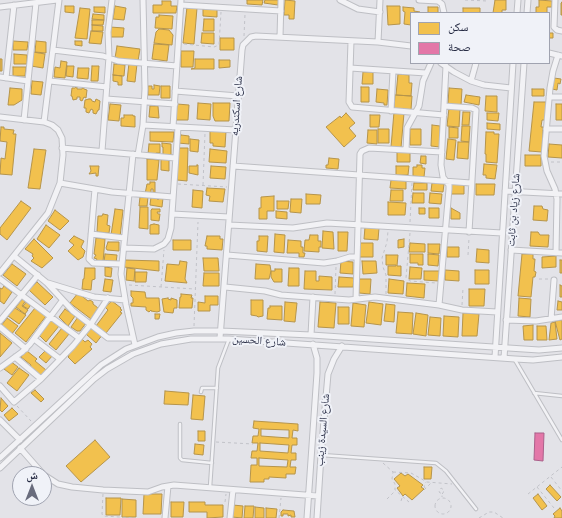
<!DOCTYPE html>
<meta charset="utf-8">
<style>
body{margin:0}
#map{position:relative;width:562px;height:518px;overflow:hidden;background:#e3e3e8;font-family:"DM Sans","Noto Naskh Arabic",sans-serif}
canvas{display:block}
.legend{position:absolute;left:410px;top:12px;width:140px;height:52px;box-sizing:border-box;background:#f0f2f8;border:1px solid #a0a3b0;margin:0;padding:5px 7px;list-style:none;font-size:12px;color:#272c44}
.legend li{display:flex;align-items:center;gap:8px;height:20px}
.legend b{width:20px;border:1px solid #a0a3b0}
.north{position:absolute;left:12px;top:466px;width:40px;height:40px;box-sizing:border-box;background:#f0f2f8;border:1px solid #a0a3b0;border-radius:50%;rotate:0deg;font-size:11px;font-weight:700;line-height:16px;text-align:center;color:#272c44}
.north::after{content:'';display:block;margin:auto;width:14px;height:18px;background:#696c7d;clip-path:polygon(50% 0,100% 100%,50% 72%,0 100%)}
</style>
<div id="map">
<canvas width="562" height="518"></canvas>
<ul class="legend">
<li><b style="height:11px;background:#f2c14e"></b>سكن</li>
<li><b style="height:11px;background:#e377a8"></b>صحة</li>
</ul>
<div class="north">ش</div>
</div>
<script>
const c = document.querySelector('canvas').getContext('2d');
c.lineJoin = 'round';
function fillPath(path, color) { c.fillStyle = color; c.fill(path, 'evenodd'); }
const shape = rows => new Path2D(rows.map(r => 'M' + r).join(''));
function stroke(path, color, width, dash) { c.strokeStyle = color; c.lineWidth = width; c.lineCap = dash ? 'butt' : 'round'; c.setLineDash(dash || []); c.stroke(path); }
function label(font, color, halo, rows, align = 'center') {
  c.font = font + ' "DM Sans","Noto Naskh Arabic",sans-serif'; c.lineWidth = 4; c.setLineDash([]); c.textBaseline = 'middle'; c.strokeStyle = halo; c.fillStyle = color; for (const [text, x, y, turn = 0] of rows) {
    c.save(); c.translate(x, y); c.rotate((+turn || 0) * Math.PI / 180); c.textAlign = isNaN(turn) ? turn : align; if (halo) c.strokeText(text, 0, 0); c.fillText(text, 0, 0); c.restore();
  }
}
const homes = shape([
 [247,0,263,0,262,5,247,4,247,0],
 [265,0,279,0,278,5,264,3,265,0],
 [285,0,295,1,294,19,289,19,289,15,284,15,285,0],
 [495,0,506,0,506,10,502,10,502,13,493,13,495,0],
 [539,0,552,1,552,7,547,7,547,13,536,13,536,7,539,7,539,0],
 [162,1,171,1,171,6,177,6,176,13,153,13,153,5,162,5,162,1],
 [562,2,562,15,561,15,561,3,562,2],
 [65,6,74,6,74,13,65,12,65,6],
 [115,6,126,8,124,20,113,19,115,6],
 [387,6,400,6,400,24,388,25,387,6],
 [94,7,105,7,105,13,94,12,94,7],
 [187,7,197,8,194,44,183,43,187,7],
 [403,7,414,8,414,11,420,12,420,13,411,13,411,25,404,24,405,12,403,11,403,7],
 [428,7,438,7,438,13,428,13,428,7],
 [80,8,90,9,87,39,75,38,80,8],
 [463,8,480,8,480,13,463,13,463,8],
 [203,9,217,9,217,17,203,16,203,9],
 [93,14,104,15,104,20,92,19,93,14],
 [159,15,173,16,172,29,155,28,156,17,159,17,159,15],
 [204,19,214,19,214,31,203,31,204,19],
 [92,20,104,20,103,25,92,25,92,20],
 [92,25,103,26,103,31,92,31,92,25],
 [110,27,124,28,123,37,110,37,110,27],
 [159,29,169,30,173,35,172,45,154,43,156,32,159,29],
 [91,31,103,32,101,44,89,43,91,31],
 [202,33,214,33,214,44,201,43,202,33],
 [549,33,553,33,553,38,549,38,549,33],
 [220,38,234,38,234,50,220,50,220,38],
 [13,41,28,42,27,50,13,50,13,41],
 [36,41,46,42,46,53,35,52,36,41],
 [75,41,82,41,82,46,75,45,75,41],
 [154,44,169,45,167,61,152,59,154,44],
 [117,46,140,49,138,61,115,58,117,46],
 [181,51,194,51,193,67,181,67,181,51],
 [33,52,45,54,43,68,31,66,33,52],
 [14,54,27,55,27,64,14,64,14,54],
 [0,59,2,59,2,71,0,71,0,59],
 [195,59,214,59,214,69,191,69,195,68,195,59],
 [219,60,230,60,230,67,219,68,219,60],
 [61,61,67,62,65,78,54,77,55,67,60,68,61,61],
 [129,63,137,64,135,82,127,81,129,63],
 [114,64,125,65,124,76,113,75,114,64],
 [67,66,74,66,73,77,66,76,67,66],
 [92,66,99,66,98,81,91,81,92,66],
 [13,67,26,67,25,76,13,76,13,67],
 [78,68,89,68,88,79,77,78,78,68],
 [363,72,373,72,373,84,362,84,363,72],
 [398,74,409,75,409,83,412,83,411,96,396,95,398,74],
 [113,75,122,76,122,85,118,85,118,82,113,81,113,75],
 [554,78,561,79,560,84,558,83,557,90,552,89,554,78],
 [32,81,43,82,41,95,31,94,32,81],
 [154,85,160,86,159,95,148,95,148,86,152,86,152,89,154,89,154,85],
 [161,86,170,86,170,98,161,98,161,86],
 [76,87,77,87,77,89,82,89,83,87,84,89,87,90,86,98,84,97,82,101,80,100,80,97,77,97,77,99,73,100,72,96,71,96,72,88,75,88,76,87],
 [361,87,369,87,369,102,361,102,361,87],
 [10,88,22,89,22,100,14,105,8,105,10,88],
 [449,88,462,89,461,105,448,104,449,88],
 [377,89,388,90,387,105,384,105,384,103,376,102,377,89],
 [532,89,544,89,544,96,532,96,532,89],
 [395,95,412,96,411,110,394,109,395,95],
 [466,95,480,97,479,105,464,102,466,95],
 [486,96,497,96,497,112,485,111,486,96],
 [89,99,91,99,92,101,95,102,96,99,100,101,99,110,98,110,96,114,93,113,93,110,91,109,89,113,86,112,86,108,84,108,85,100,89,99],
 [534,102,546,102,545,120,542,120,541,127,543,127,542,152,529,151,534,102],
 [198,103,211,104,210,120,197,119,198,103],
 [213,103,230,103,229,121,215,121,213,116,213,103],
 [110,104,121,105,119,121,108,120,110,104],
 [177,104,189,105,188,120,176,120,177,104],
 [556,104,562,104,562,120,556,120,556,104],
 [150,106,158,106,159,118,149,117,150,106],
 [449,108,460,109,459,127,447,126,449,108],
 [394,112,404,113,401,148,391,147,394,112],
 [463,112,470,112,469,125,462,125,463,112],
 [346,113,355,123,349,128,356,136,344,147,326,127,340,116,341,118,346,113],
 [487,113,499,113,498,121,487,120,487,113],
 [124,115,133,115,133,116,135,116,135,127,121,126,121,118,124,118,124,115],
 [370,115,380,115,379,127,370,127,370,115],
 [487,123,500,124,500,130,487,129,487,123],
 [432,125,440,126,440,147,431,146,432,125],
 [462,126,470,126,469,142,461,141,462,126],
 [1,127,4,127,4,129,14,130,13,134,16,134,12,175,0,174,1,158,5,159,7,142,0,141,1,127],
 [449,127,458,128,458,138,449,138,449,127],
 [378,129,389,129,389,143,378,143,378,129],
 [410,129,421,129,421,145,410,145,410,129],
 [210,130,226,131,225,147,213,146,213,143,210,143,210,130],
 [368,130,377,130,377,144,367,143,368,130],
 [150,132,174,132,173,142,150,141,150,132],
 [486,132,494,132,494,134,499,134,497,163,486,162,486,154,485,154,486,132],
 [181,135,189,136,189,144,178,143,178,136,181,136,181,135],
 [190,139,199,140,198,152,190,151,190,139],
 [448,139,456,140,454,160,446,159,448,139],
 [458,142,469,142,468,159,457,158,458,142],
 [162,143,171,144,171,155,163,155,163,147,162,147,162,143],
 [149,144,160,144,160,153,156,153,156,154,148,154,149,144],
 [549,144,562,145,562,158,548,157,549,144],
 [178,148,188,148,187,181,177,180,178,148],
 [34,149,46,150,40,189,28,188,34,149],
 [210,149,227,151,226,163,209,162,210,149],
 [397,151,410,151,410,162,397,162,397,151],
 [525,155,541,155,541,166,525,166,525,155],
 [421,156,426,156,426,164,420,163,421,156],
 [329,158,339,159,338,169,326,168,326,165,328,165,329,158],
 [147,159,159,160,157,180,147,180,147,159],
 [161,159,169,159,169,171,161,170,161,159],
 [484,164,497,165,495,179,486,178,486,175,483,175,484,164],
 [197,165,198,165,198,175,189,173,189,166,197,166,197,165],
 [417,165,422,165,422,168,425,168,424,177,413,176,413,167,417,167,417,165],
 [90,166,99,166,98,176,96,176,96,173,89,174,91,171,90,166],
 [211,166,226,167,225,179,210,178,211,166],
 [396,166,409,166,408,175,396,175,396,166],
 [391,180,406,181,406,189,390,188,391,180],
 [150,182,155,182,155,194,153,194,153,189,151,189,151,194,145,194,147,184,150,184,150,182],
 [414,183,427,183,427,190,413,190,414,183],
 [432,183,444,184,443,192,431,191,432,183],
 [450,183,464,184,464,194,450,194,450,183],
 [476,184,495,184,494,195,476,195,476,184],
 [207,188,225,189,223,202,209,201,210,196,206,195,207,188],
 [193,190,203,191,202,208,192,207,193,190],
 [391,190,403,190,403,201,390,201,391,190],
 [413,193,424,193,424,203,412,203,413,193],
 [430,193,442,194,441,204,429,203,430,193],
 [306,194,321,195,320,204,306,204,306,194],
 [274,196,274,211,267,211,267,219,259,219,259,208,261,208,261,197,274,196],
 [140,197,148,197,147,206,139,206,140,197],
 [151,197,157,198,158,200,159,198,163,198,162,207,150,205,151,197],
 [291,199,302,199,301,213,290,212,291,199],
 [21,201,31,208,7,240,0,234,0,228,21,201],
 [277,201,289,201,288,209,277,209,277,201],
 [388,202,406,203,405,215,388,215,388,202],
 [534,206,542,206,543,209,548,210,547,221,533,220,534,206],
 [140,207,148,207,148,229,139,228,140,207],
 [419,208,425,208,425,214,419,214,419,208],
 [429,208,439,208,439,218,429,218,429,208],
 [451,208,460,213,460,219,451,219,451,208],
 [115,209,123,210,120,237,111,235,115,209],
 [152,209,160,209,160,212,157,212,158,214,160,214,159,221,151,220,151,210,152,209],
 [55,210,69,221,60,230,48,221,55,210],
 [276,211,287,212,287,219,276,218,276,211],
 [103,214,108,215,107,225,110,226,109,233,97,232,98,216,102,216,103,214],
 [154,224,159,225,159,234,150,234,150,225,154,224],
 [46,225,60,235,49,248,37,239,46,225],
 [365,227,379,228,378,240,364,239,365,227],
 [323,231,333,232,334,249,322,248,323,231],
 [338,232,348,232,347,251,338,251,338,232],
 [531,232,538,232,540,235,549,235,548,247,530,246,531,232],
 [275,234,285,235,284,253,274,252,275,234],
 [310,235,318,235,318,241,321,241,321,247,319,247,319,252,304,251,305,240,309,240,310,235],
 [74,236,84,241,81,247,85,251,83,257,78,260,68,251,74,245,69,241,74,236],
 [207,236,220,236,220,239,223,239,222,250,207,249,207,246,205,246,207,236],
 [259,236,268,236,267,252,257,251,257,241,259,241,259,236],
 [96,238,105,239,103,262,100,262,99,260,99,262,96,261,97,259,94,258,96,255,94,254,96,238],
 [34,239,53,258,42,268,31,261,34,258,32,256,33,254,25,249,34,239],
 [404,239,404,247,398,248,398,240,404,239],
 [173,240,191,240,191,250,173,250,173,240],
 [288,240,301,241,301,247,303,247,303,253,305,253,304,257,299,257,299,253,287,253,288,240],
 [108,242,119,242,119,251,107,250,106,248,108,242],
 [360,243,373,243,373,257,359,257,360,243],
 [410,243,425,244,425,252,409,252,410,243],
 [428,244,440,244,439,254,428,253,428,244],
 [447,247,459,247,459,257,447,257,447,247],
 [477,249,489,250,489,263,476,262,477,249],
 [105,254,117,255,116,263,104,262,105,254],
 [410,254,423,254,423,265,418,265,418,263,410,263,410,254],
 [428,254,439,255,438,266,428,265,428,254],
 [522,254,533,254,533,259,535,259,534,271,536,272,535,277,533,277,531,297,518,296,522,254],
 [386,255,398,255,397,266,401,266,401,276,388,275,388,266,396,266,396,265,386,265,386,255],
 [556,256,556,267,542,268,542,257,556,256],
 [203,258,218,258,219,271,204,271,203,258],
 [125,260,159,261,159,271,124,267,125,260],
 [560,260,562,260,562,273,560,273,560,260],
 [180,261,187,262,185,279,187,283,165,281,167,264,179,265,180,261],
 [341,261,353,262,353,274,340,273,341,261],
 [362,261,376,261,377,273,363,274,362,261],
 [12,264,26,274,17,286,3,275,12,264],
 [256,264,270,265,271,271,269,279,255,279,256,264],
 [105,267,112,268,111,277,105,276,105,267],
 [410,267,422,268,421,279,409,279,410,267],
 [85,268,95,268,95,279,92,280,91,290,82,289,83,279,84,279,85,268],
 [127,268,135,269,134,281,126,280,127,268],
 [289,268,299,268,299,286,288,286,289,268],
 [275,269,282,269,282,282,274,282,271,277,271,271,275,271,275,269],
 [445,270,459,271,459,281,445,280,445,270],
 [475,270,489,270,489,284,475,284,475,270],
 [305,271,316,271,316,281,319,281,319,276,332,277,332,290,304,289,305,271],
 [424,271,440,271,439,281,424,280,424,271],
 [135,272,147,272,146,282,135,282,135,272],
 [204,273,219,273,219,286,203,286,204,273],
 [339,277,354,278,353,287,338,287,339,277],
 [105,279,113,280,111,292,103,291,105,279],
 [359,279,371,279,370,294,359,293,359,279],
 [389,279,404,281,403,294,388,293,389,279],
 [37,282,53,297,45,305,29,290,37,282],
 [407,283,425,284,424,298,406,296,407,283],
 [560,285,562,286,562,297,560,297,560,285],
 [4,286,12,292,4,304,0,301,0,288,2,289,4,286],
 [469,289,485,289,484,306,469,306,469,289],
 [131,291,145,292,146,298,159,298,160,311,157,312,151,311,151,310,149,312,146,310,146,307,131,306,131,303,133,303,133,298,131,296,131,291],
 [78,293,88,301,90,300,93,302,93,304,98,308,91,319,70,303,78,293],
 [181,294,192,295,191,298,193,298,192,308,179,308,180,297,181,297,181,294],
 [205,296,218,296,218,305,210,305,210,311,198,311,198,302,205,303,205,296],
 [23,298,26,300,22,306,28,310,25,314,16,307,23,298],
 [168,298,168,299,171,300,171,298,177,300,177,308,174,308,173,313,164,312,162,299,168,298],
 [519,298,531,299,530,317,518,316,519,298],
 [28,300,32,303,28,309,23,306,28,300],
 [251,300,263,300,263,316,258,317,257,316,251,315,251,300],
 [112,301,121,308,120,309,122,310,120,312,122,313,106,333,96,326,108,310,105,307,112,301],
 [558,301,562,302,562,310,557,310,558,301],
 [285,302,297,303,295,322,284,321,285,302],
 [320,302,336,303,334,328,318,327,320,302],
 [369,302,383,304,381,325,366,323,369,302],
 [353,303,366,305,364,327,351,326,353,303],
 [386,304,395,305,394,322,384,321,386,304],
 [270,306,282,306,282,320,267,319,268,308,270,308,270,306],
 [338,307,349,307,349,324,338,324,338,307],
 [15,308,26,315,19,324,8,316,15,308],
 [35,308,46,316,26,342,15,333,35,308],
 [65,309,75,316,68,326,59,317,65,309],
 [398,312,413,313,412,334,396,333,398,312],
 [416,313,428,315,426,336,413,334,416,313],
 [463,313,479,314,477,336,462,336,463,313],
 [155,314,160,314,159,319,155,319,155,314],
 [444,316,459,317,458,337,443,336,444,316],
 [78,317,86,323,80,331,77,331,71,327,78,317],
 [430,317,441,318,440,336,428,335,430,317],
 [7,318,18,326,11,335,1,326,7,318],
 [50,319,59,326,46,342,39,335,50,319],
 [562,320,562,339,560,340,555,321,562,320],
 [555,322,557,339,549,340,551,323,555,322],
 [533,325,533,340,524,340,523,326,533,325],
 [92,326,103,334,96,343,86,334,92,326],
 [537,326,546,326,547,340,537,340,537,326],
 [62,328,69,334,56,350,49,344,62,328],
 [0,333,12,343,0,357,0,333],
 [82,339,85,342,88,340,92,344,90,347,92,349,75,364,68,357,69,356,67,353,82,339],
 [46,350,53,355,46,363,39,357,46,350],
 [27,351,37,359,35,361,46,370,41,376,30,367,31,365,21,357,27,351],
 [10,361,18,367,12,375,4,369,10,361],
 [19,368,29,375,17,391,7,383,19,368],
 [35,390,44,399,41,402,31,393,35,390],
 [165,391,189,393,188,405,164,404,165,391],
 [193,395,205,396,203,420,191,419,193,395],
 [1,398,8,406,2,412,0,410,1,398],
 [12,408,18,414,9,421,4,415,12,408],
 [254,421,298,424,298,431,293,430,292,438,297,438,297,445,292,445,291,453,296,453,296,460,291,460,290,467,296,467,295,474,286,474,286,478,269,477,269,479,264,479,264,482,250,482,251,465,257,465,257,458,251,458,252,451,257,451,258,443,252,443,253,436,258,436,259,429,253,428,254,421],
 [261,429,289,430,289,438,261,436,261,429],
 [260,443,289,445,288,453,260,451,260,443],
 [259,458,288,460,287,467,259,466,259,458],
 [198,431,205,431,205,441,198,441,198,431],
 [95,440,110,457,81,482,66,466,95,440],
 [195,444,204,445,203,455,194,454,195,444],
 [424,467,432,467,431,479,424,479,424,467],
 [401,473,405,476,408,474,423,485,421,487,424,489,412,500,405,494,403,496,397,488,400,486,394,479,401,473],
 [550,485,561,497,557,501,546,489,550,485],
 [144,494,162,494,161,514,143,514,144,494],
 [538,494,547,506,542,510,533,498,538,494],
 [106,498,121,498,120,515,106,515,106,498],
 [122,499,136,500,136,517,122,517,122,499],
 [171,502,184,502,183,517,171,517,171,502],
 [189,502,205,502,205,505,223,505,223,517,207,518,207,512,189,512,189,502],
 [233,505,243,506,242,518,232,517,233,505],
 [245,506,254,506,253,518,244,518,245,506],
 [255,507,264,508,264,518,255,518,255,507],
 [266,508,277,509,276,518,266,518,266,508],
 [560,508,562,511,562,518,554,518,555,516,553,514,560,508],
 [283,510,294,511,295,517,291,517,291,515,288,516,288,514,283,514,283,516,281,516,281,512,283,510]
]);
const health = shape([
 [535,433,544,433,543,461,534,460,535,433]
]);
const path = shape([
 [465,0,488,1],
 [244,36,245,14],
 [184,44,214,47,219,45,221,12],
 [551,162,562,162],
 [178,184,227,187],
 [203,185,205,133],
 [410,222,412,183],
 [410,233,406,278,410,281,436,283],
 [468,255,469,238],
 [539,279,549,279],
 [129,285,195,289],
 [161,287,164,250],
 [335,294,336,267],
 [386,294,386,275,383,267,382,258,387,242,388,231],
 [462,305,463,288],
 [194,326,198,222],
 [17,406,31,421],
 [216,442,253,444],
 [383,463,393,472,392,479,395,484,395,490,409,502],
 [393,472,411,473,427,482,452,484],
 [551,477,562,491],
 [537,487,554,508],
 [425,488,424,486,426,482],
 [424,490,431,483],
 [103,494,102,514,103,516,136,518],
 [442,494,443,493,444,490,441,488,440,489,439,492,442,494,442,497],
 [528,494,562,467],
 '435 506a8 8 0 1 1 16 0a8 8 0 1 1-16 0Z',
 [387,499,395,491],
 [401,501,402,498],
 [225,502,226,494],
 [279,518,281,498],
 [479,518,489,512,494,512,503,518]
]);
const service = shape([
 [515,360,562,440],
 [201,392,202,388,217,388],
 [534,393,562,396],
 [180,424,180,458,182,460,212,463],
 [321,455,436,463,446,471,476,509],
 [210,487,218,368,229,339]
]);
const minor = shape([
 [340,0,358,9,380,12],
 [419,0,438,1,442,4,444,13],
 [555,0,554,27,557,30,562,31],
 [181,5,281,11],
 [0,7,57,0],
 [517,13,518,0],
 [527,13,528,0],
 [280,37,281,0],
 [351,41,349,102,352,107,444,115],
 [378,42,380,0],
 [53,50,103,56,118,61,177,66],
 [549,53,562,56],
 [441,63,454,72,471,81,484,85,511,88],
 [350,68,426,73],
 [0,77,28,81],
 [6,78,14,5],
 [50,81,107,87],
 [471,81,476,63],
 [175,91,238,96],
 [549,97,562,97],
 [106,99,175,104],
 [444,106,472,108,476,110,469,232],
 [391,111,393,71],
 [0,117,44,122,52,125,58,130,62,138,63,155,60,183,48,213,0,273],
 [24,120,36,3],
 [44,122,59,0],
 [143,125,236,130],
 [173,127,181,0],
 [546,129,562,129],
 [62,148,175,158],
 [406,150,407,128,419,106,423,81,431,63],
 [102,151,109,57,108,32,112,0],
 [133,154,121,274,126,305,135,345],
 [138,155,143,125,145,89,143,0],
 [233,166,471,183],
 [60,183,112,192,173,197],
 [95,189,89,259,93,263,121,264],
 [505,191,562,194],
 [172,214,229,217],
 [229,225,293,228,327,223,502,233],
 [91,234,124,238],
 [124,248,154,249,164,244,168,239,171,228,178,127],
 [511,250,562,253],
 [556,253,557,199,555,189,547,171,544,156,550,88,553,71,558,55],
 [227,255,324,263,337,261,350,257,357,257],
 [14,256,47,283,73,311,108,338,132,338],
 [0,279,79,338],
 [48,283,94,297,125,300],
 [225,287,265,291,281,295,349,300,375,297,439,305,462,310,497,312],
 [356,299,360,154,362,151,369,148,442,152],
 [439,305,449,189,449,185,443,177,441,165,446,66],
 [551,319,554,280],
 [506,320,536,321,562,317],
 [0,321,38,275],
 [0,327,26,349],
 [311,335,313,297],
 [220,338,242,50,243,45,251,37,256,36,378,42,411,46],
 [34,339,60,359],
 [15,357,41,379],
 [495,357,513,63],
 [504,358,524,63],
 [0,368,22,352,30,344,62,301],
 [0,386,14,402,41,379,73,346,91,324,108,298],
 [0,420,20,440],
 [20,448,43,474],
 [0,458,101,365,126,349,158,337,176,333,194,331,221,331,311,335,539,350,562,348],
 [0,468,94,379,107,369,133,354,161,344,191,339,229,339,515,359,533,360,562,357],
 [44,475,58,484,72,487,103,490,148,492,162,487,174,485,318,496],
 [165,518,168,486],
 [230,518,233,490],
 [307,518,317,373,317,358,313,344],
 [317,518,321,455,328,374,334,359,342,346]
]);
const streetNames = [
 ["شارع اسكندريه",237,106,-86],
 ["شارع زياد بن ثابت",514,210,-86],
 ["شارع الحسين",259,341,4],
 ["شارع السيدة زينب",323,430,-85]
];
fillPath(homes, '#f2c14e');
stroke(homes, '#b5944b', 1);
fillPath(health, '#e377a8');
stroke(health, '#ab608a', 1);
stroke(service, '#bebfc4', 4.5);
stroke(minor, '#bebfc4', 7);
stroke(path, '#c1c2c8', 1, [3, 3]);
stroke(service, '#f2f2f5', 2.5);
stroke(minor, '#f2f2f5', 5);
label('11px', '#272c44', '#f0f2f8', streetNames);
</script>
